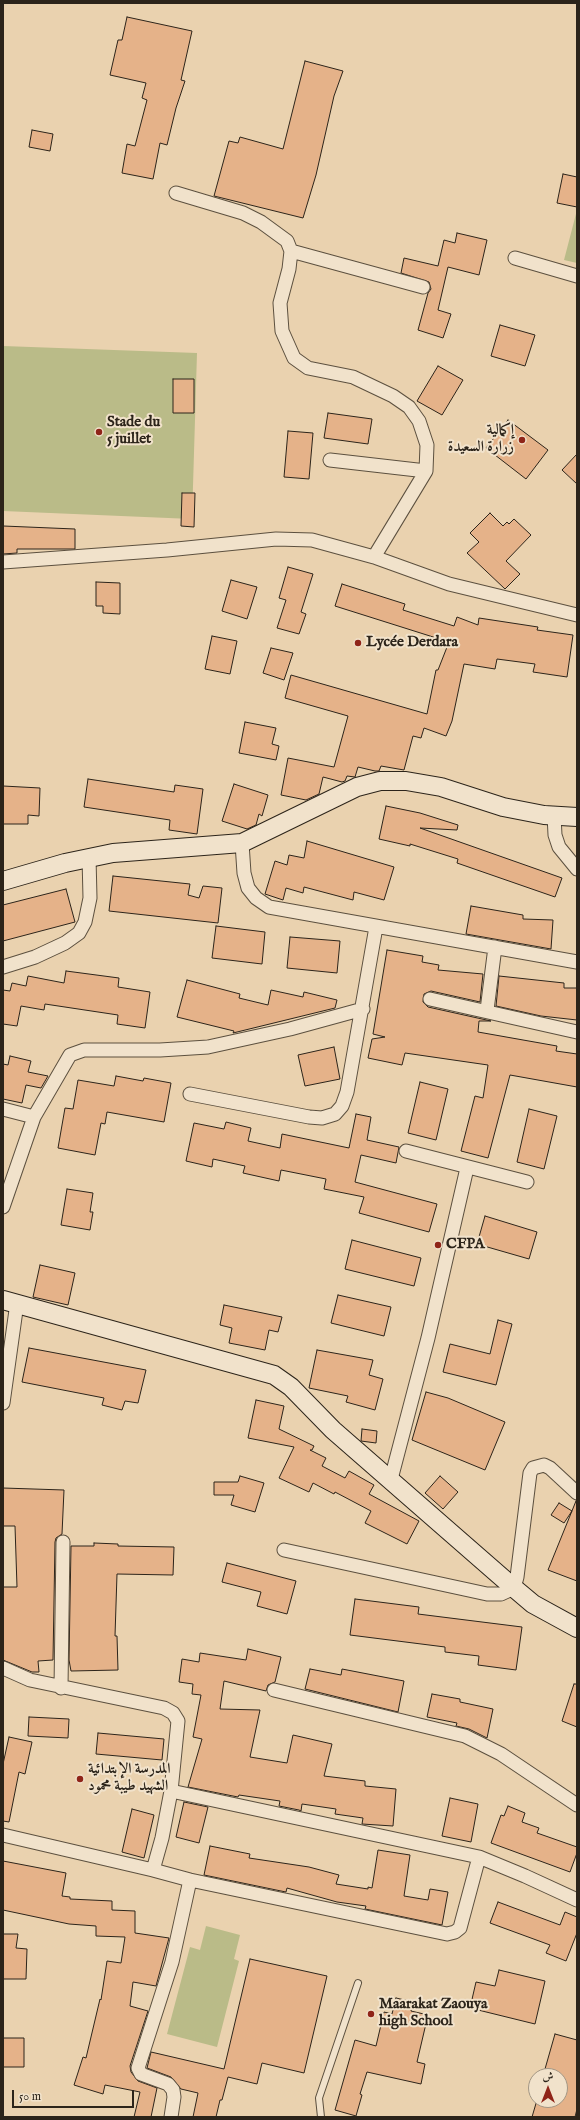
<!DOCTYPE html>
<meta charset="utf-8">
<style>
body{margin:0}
#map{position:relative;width:580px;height:2120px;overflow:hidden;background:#ead2af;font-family:"IM FELL English",Amiri,serif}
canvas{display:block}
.frame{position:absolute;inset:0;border:4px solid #2c241a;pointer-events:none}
.north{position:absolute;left:528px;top:2068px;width:40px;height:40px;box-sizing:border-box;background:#f1e2cb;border:1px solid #a29684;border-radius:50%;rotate:0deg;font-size:11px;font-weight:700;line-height:16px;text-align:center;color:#2c241a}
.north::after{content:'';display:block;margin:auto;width:14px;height:18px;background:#8f2418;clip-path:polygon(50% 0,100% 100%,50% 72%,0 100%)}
.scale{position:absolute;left:12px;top:2090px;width:122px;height:18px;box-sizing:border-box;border:2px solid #2c241a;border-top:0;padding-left:5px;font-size:12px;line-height:14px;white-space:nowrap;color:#2c241a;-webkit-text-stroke:3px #f1e2cb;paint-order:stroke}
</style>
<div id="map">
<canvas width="580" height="2120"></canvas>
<div class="frame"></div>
<div class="north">ش</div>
<div class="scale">50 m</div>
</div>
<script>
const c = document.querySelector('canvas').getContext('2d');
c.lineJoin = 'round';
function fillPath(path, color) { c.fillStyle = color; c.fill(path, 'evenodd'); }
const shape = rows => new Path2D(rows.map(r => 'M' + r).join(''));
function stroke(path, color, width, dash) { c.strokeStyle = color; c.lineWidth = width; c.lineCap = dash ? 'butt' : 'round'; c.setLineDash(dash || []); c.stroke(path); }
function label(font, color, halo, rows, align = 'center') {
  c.font = font + ' "IM FELL English",Amiri,serif'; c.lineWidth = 4; c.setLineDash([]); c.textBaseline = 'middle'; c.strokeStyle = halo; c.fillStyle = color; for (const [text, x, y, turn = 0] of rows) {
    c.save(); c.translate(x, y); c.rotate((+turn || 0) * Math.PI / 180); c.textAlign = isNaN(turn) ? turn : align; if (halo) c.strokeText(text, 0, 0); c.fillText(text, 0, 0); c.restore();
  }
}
const green = shape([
 [577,210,577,263,564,260],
 [3,346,197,353,192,519,3,511],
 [206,1926,240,1935,234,1959,239,1961,217,2047,167,2034,190,1947,200,1950]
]);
const building = shape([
 [127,17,192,31,181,80,185,81,176,108,167,145,160,143,153,179,122,173,127,144,135,146,147,100,142,98,146,83,110,75,118,40,122,40,127,17],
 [305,61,343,71,334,96,316,175,303,218,214,196,229,141,238,143,240,137,283,149,305,61],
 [32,130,53,134,50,151,29,147,32,130],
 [563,174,577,177,577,207,557,203,563,174],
 [457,233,487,240,479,275,448,267,438,310,451,314,443,338,418,330,428,293,431,289,429,282,401,273,404,258,438,266,444,240,455,243,457,233],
 [500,325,535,335,525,366,491,356,500,325],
 [438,366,463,380,442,415,417,401,438,366],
 [173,379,194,379,194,413,173,413,173,379],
 [328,413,372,419,368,444,324,438,328,413],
 [508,420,548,450,526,479,486,448,508,420],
 [288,431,313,433,309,479,284,477,288,431],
 [577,454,577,484,562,470,577,454],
 [182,493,195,493,194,527,181,526,182,493],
 [490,513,503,526,507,522,509,524,514,519,531,535,506,561,520,574,505,589,467,553,479,542,470,533,490,513],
 [3,526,75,529,75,549,17,549,17,553,3,554,3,526],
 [288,567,313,574,301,612,306,614,299,634,277,628,286,600,279,598,288,567],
 [231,580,257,587,247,619,222,611,231,580],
 [96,582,120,583,120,614,103,613,103,606,96,606,96,582],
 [342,584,405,604,403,610,454,626,457,617,478,625,479,618,538,627,537,630,573,635,567,677,533,672,535,664,497,659,495,669,464,664,452,721,446,736,424,728,421,738,413,736,404,770,381,766,379,771,375,771,358,767,355,777,347,776,345,781,342,782,323,777,319,794,306,800,281,795,288,758,334,767,348,716,285,698,291,675,427,714,436,670,438,670,449,642,335,606,342,584],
 [212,636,237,641,230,674,205,669,212,636],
 [271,648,293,653,284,680,263,673,271,648],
 [245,722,276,728,272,744,279,746,276,760,239,753,245,722],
 [88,779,174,792,175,785,203,789,197,834,169,830,170,820,84,807,88,779],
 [234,784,268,795,262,816,259,814,256,825,247,829,222,821,234,784],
 [3,786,40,788,39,816,28,815,28,824,3,824,3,786],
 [386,806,420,813,458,825,457,830,420,828,562,878,555,897,457,863,458,859,410,844,410,846,379,839,386,806],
 [307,841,394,867,384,900,354,892,353,900,304,887,303,893,286,888,283,900,265,894,275,861,287,865,289,855,304,858,307,841],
 [113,876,190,884,188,895,199,898,203,886,222,888,218,923,109,911,113,876],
 [66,889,75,922,3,941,3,905,66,889],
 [471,906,523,915,523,919,553,920,551,949,466,934,471,906],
 [216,926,265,932,262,964,212,958,216,926],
 [290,937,340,941,337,973,287,968,290,937],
 [387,950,423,956,422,962,439,965,438,970,483,974,480,1002,431,991,424,994,423,1002,428,1007,491,1021,479,1021,478,1032,557,1046,556,1051,577,1054,577,1087,510,1075,488,1158,461,1151,475,1096,483,1098,488,1065,405,1053,402,1065,368,1058,372,1039,385,1037,373,1034,387,950],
 [66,971,119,978,118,987,150,992,145,1028,117,1024,118,1015,45,1004,44,1010,21,1006,17,1026,3,1024,3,990,10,991,12,983,26,986,28,976,64,983,66,971],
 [499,976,564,983,564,988,577,988,577,1020,541,1016,496,1006,499,976],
 [187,980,240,994,239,998,268,1005,271,990,303,997,304,992,337,1000,335,1008,233,1033,234,1031,177,1017,187,980],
 [334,1047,340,1079,305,1086,298,1055,334,1047],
 [10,1056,31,1061,28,1072,48,1076,41,1088,26,1085,22,1103,3,1099,3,1064,8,1065,10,1056],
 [116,1076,143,1081,144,1078,171,1083,164,1122,107,1112,105,1124,101,1123,95,1155,58,1148,65,1108,73,1109,78,1080,114,1086,116,1076],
 [420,1082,448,1089,436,1140,408,1133,420,1082],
 [529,1109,557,1116,544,1169,517,1162,529,1109],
 [356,1114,371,1117,367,1140,399,1147,396,1163,361,1155,355,1182,437,1204,429,1232,359,1213,364,1197,324,1189,326,1179,281,1170,279,1181,243,1173,245,1166,213,1159,212,1167,186,1161,194,1123,224,1129,226,1122,251,1128,248,1141,280,1148,282,1134,349,1148,356,1114],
 [67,1189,93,1193,90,1212,93,1212,90,1230,61,1225,67,1189],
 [485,1216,537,1232,529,1259,477,1244,485,1216],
 [352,1240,421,1258,414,1286,345,1269,352,1240],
 [40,1265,75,1273,68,1305,33,1297,40,1265],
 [338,1295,391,1307,384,1336,331,1323,338,1295],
 [224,1305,282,1317,278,1332,269,1330,265,1350,229,1343,232,1328,220,1325,224,1305],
 [498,1320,512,1324,496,1385,443,1372,450,1344,490,1354,498,1320],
 [29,1348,146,1370,138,1403,125,1401,122,1410,102,1405,104,1398,22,1382,29,1348],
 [317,1350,373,1360,369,1375,383,1379,375,1410,346,1402,348,1396,309,1388,317,1350],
 [426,1392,448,1398,505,1422,485,1470,412,1440,426,1392],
 [256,1400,284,1406,279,1429,314,1446,312,1450,310,1450,326,1458,322,1466,345,1478,349,1471,374,1485,369,1494,419,1521,407,1544,365,1523,371,1511,335,1492,334,1494,313,1483,309,1492,279,1478,294,1447,248,1438,256,1400],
 [362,1429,377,1431,376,1443,361,1441,362,1429],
 [240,1476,264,1483,255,1512,231,1505,234,1495,214,1495,214,1482,238,1482,240,1476],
 [440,1476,458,1492,443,1509,425,1493,440,1476],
 [3,1488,64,1490,62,1534,56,1538,55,1542,53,1660,38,1661,39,1672,32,1672,3,1660,3,1587,17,1587,15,1526,3,1526,3,1488],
 [576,1501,577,1501,577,1581,548,1570,576,1501],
 [559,1503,572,1511,564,1523,551,1515,559,1503],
 [94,1543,118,1544,118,1546,174,1547,173,1575,117,1574,115,1636,117,1636,118,1670,71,1671,69,1660,71,1546,94,1546,94,1543],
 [227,1563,296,1581,287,1614,257,1606,261,1592,222,1582,227,1563],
 [355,1599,419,1607,418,1614,522,1627,516,1670,478,1665,479,1656,445,1652,445,1647,350,1635,355,1599],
 [248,1649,281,1657,275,1682,268,1685,266,1691,224,1681,220,1709,260,1710,250,1757,287,1763,293,1735,332,1744,324,1776,365,1781,365,1786,396,1789,393,1826,362,1824,363,1818,335,1814,336,1809,302,1804,301,1811,299,1810,279,1806,280,1801,239,1795,238,1797,188,1787,202,1739,193,1737,201,1695,192,1694,193,1684,179,1682,182,1659,199,1662,200,1653,246,1660,248,1649],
 [310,1669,341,1675,342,1669,404,1681,398,1712,305,1689,310,1669],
 [574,1684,577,1684,577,1727,562,1721,574,1684],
 [432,1694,460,1699,460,1702,493,1709,487,1738,469,1729,456,1726,457,1723,427,1717,432,1694],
 [29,1717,69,1719,68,1738,28,1736,29,1717],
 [98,1733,164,1739,162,1760,96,1754,98,1733],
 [9,1737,32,1742,25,1774,19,1772,9,1822,3,1821,3,1764,9,1737],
 [450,1798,478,1804,471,1842,442,1836,450,1798],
 [184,1802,208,1807,199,1843,176,1837,184,1802],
 [508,1806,525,1813,522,1822,539,1828,537,1833,577,1847,577,1853,570,1872,491,1843,501,1815,504,1816,508,1806],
 [132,1809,154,1815,144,1858,122,1852,132,1809],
 [210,1846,250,1854,249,1858,309,1867,339,1875,336,1884,368,1889,368,1887,372,1888,378,1850,410,1855,404,1896,428,1900,430,1889,448,1892,442,1925,365,1909,366,1906,337,1902,287,1888,286,1892,281,1891,204,1875,210,1846],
 [3,1861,66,1873,62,1896,70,1897,70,1899,112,1901,112,1910,135,1911,135,1933,169,1938,156,1986,133,1982,130,2006,148,2011,130,2066,131,2072,138,2081,157,2088,151,2117,134,2117,140,2092,105,2085,103,2094,74,2085,83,2057,86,2058,100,1999,101,2000,107,1961,121,1963,125,1937,96,1936,96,1926,69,1924,3,1910,3,1861],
 [498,1902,560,1925,565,1912,577,1917,577,1933,566,1961,546,1953,550,1945,490,1923,498,1902],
 [3,1934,18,1934,16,1948,27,1949,26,1979,3,1979,3,1934],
 [250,1959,327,1976,304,2073,262,2063,257,2084,228,2077,222,2100,220,2100,216,2117,193,2117,198,2093,181,2089,171,2077,147,2068,151,2052,224,2069,250,1959],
 [499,1970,545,1981,535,2024,470,2008,476,1982,495,1986,499,1970],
 [396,1998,413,2002,411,2011,428,2015,417,2062,425,2064,421,2084,367,2072,360,2094,362,2095,356,2116,335,2110,355,2040,376,2046,384,2012,392,2014,396,1998],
 [555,2034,577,2040,577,2109,575,2117,532,2117,537,2100,560,2100,560,2076,543,2076,555,2034],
 [3,2038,24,2038,24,2067,3,2067,3,2038]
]);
const lane = shape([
 [321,2117,319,2098,358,1983]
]);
const street = shape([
 [176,193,243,213,261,222,287,241,291,251,289,269,280,303,282,331,294,358,308,368,353,377,393,396,409,407,419,421,427,445,426,471,374,557],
 [291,251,423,287],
 [515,258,577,276],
 [330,460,426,471],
 [3,562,167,550,276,539,312,540,374,557,449,584,577,615],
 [554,815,555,835,559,847,577,869],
 [242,843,244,873,248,888,256,898,269,907,577,962],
 [3,967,35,957,65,943,79,933,85,922,90,898,89,857],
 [430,999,577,1032],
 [487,1010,495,947],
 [190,1094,309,1117,322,1118,335,1114,342,1106,347,1092,376,927],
 [3,1109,34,1117],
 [406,1151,527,1182],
 [3,1207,34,1117,70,1055,84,1050,160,1050,208,1047,290,1029,363,1009],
 [3,1403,17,1303],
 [391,1479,428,1338,467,1168],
 [284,1550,464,1589,487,1594,501,1594,514,1588,517,1577,530,1473,533,1468,544,1465,550,1468,577,1493],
 [3,1668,30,1680,164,1708,173,1713,178,1721,171,1791,162,1838,153,1870,3,1835],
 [61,1688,63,1542],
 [274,1690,465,1736,501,1754,577,1805],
 [171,1791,479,1857,525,1876,577,1900],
 [153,1870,190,1880,447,1934,455,1932,460,1928,479,1857],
 [171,2117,174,2097,173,2090,168,2084,141,2074,138,2068,172,1962,190,1880]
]);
const secondary = shape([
 [3,881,65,863,113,853,242,843,357,787,380,781,406,781,441,787,503,807,544,815,577,817],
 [3,1300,274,1375,291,1387,333,1430,514,1588,533,1604,577,1628]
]);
const markers = [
 [99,432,4,"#8f2418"],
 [522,440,4,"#8f2418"],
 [358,643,4,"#8f2418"],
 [438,1245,4,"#8f2418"],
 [80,1779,4,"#8f2418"],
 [371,2014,4,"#8f2418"]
];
const poiNames = [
 ["Stade du",107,423],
 ["5 juillet",107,440],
 ["إكمالية",514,431,"right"],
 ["زرارة السعيدة",514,448,"right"],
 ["Lycée Derdara",366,643],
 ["CFPA",446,1245],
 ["المدرسة الإبتدائية",88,1770],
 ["الشهيد طيبة محمود",88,1787],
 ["Maarakat Zaouya",379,2005],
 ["high School",379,2022]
];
fillPath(green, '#babb88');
fillPath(building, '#e5b289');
stroke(building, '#2c241a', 1);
stroke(lane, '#5c503f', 8);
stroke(street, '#5c503f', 15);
stroke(secondary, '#2c241a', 20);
stroke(lane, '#f1e2cb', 6);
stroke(street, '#f1e2cb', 13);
stroke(secondary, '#f1e2cb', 18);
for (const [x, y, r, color] of markers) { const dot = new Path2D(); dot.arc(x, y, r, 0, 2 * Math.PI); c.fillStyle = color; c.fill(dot); stroke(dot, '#f1e2cb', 1.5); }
label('bold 15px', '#2c241a', '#f1e2cb', poiNames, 'left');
</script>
